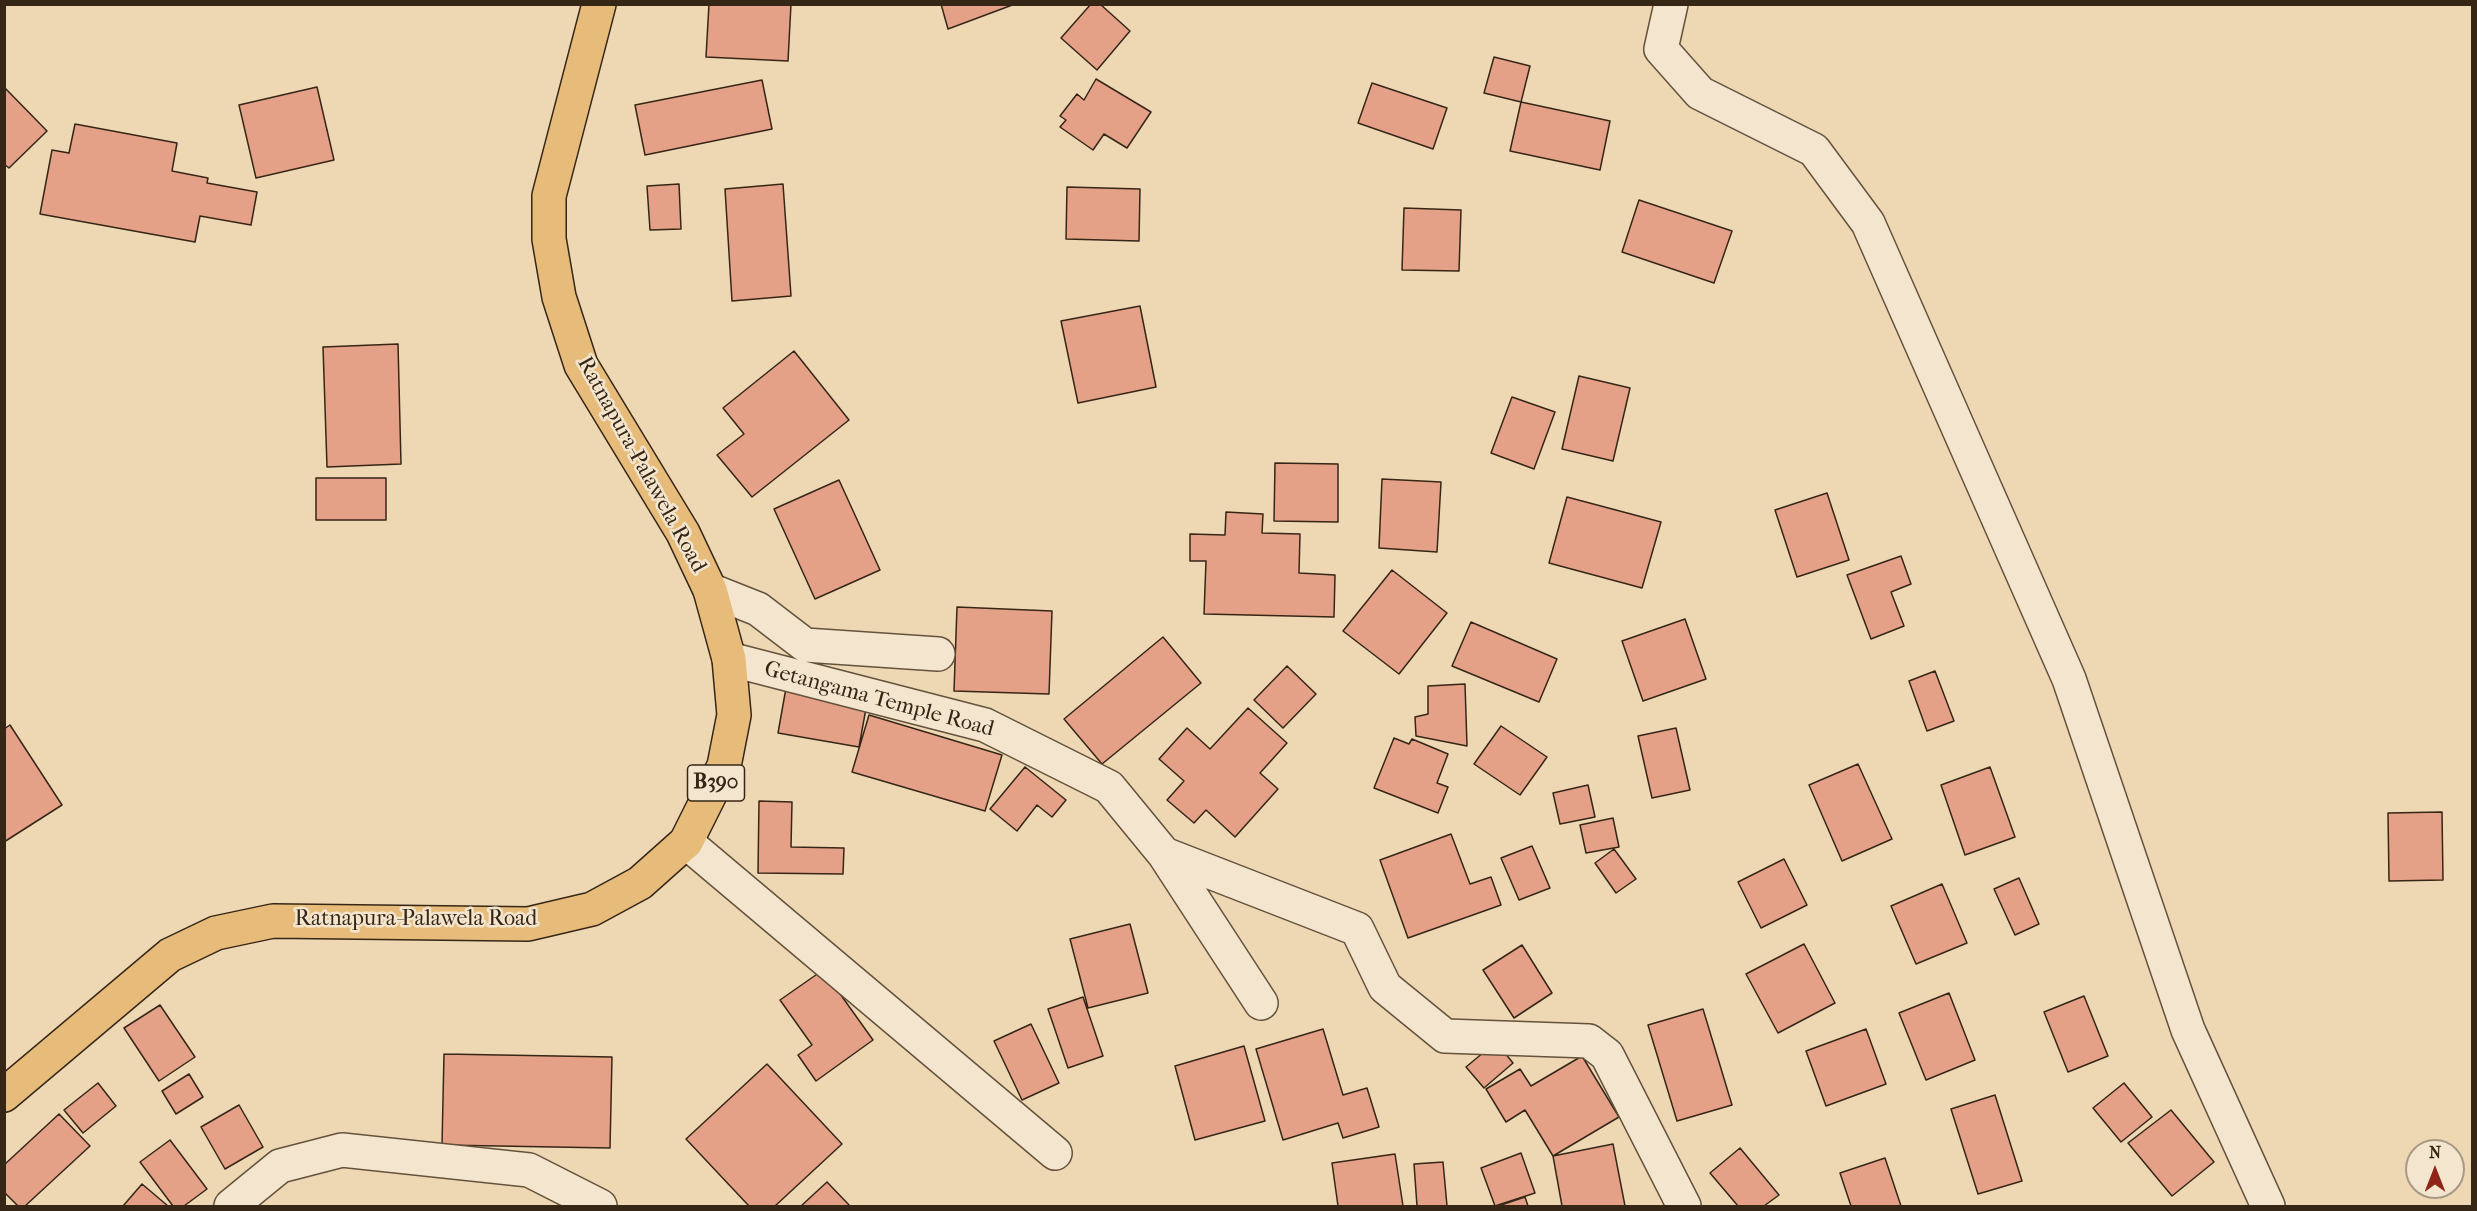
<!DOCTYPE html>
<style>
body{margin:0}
#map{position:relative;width:2477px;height:1211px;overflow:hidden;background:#eed7b3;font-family:"IM FELL French Canon",serif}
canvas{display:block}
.frame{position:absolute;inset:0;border:6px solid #362616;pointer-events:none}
.north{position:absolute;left:2405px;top:1139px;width:60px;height:60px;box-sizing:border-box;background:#f4e5ce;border:2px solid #a89984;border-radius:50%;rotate:0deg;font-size:16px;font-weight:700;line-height:24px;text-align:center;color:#362616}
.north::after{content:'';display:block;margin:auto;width:21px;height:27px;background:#8f2418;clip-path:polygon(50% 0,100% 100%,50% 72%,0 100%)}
</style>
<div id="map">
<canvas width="2477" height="1211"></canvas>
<div class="frame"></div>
<div class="north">N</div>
</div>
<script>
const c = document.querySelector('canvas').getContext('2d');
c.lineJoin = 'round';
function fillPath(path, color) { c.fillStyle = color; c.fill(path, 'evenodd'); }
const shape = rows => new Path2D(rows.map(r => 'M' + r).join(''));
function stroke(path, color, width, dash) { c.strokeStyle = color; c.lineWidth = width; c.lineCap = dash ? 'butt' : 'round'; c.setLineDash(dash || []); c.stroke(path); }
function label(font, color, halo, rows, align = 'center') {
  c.font = font + ' "IM FELL French Canon",serif'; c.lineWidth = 5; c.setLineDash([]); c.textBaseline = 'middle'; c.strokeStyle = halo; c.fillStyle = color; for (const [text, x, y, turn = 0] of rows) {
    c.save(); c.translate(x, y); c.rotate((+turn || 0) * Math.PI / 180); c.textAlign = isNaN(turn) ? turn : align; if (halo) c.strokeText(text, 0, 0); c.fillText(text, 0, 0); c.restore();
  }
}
const building = shape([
 [709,4,791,4,788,61,706,57,709,4],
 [941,4,1015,4,948,29,941,4],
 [1091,4,1100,4,1130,31,1097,70,1061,38,1091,4],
 [1494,57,1530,66,1521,102,1484,93,1494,57],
 [1096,79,1151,112,1127,148,1104,134,1093,150,1060,127,1066,120,1060,116,1077,94,1084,100,1096,79],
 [762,80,772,129,645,155,635,105,762,80],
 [1372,83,1447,108,1433,149,1358,123,1372,83],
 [4,87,47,131,9,168,4,164,4,87],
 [317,87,334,160,256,178,239,105,317,87],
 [1521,102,1610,121,1600,170,1510,151,1521,102],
 [75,124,177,143,172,171,208,178,207,183,257,192,251,225,200,216,195,242,40,214,52,150,69,153,75,124],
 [679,184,681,229,650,230,647,186,679,184],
 [783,184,791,296,732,301,725,189,783,184],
 [1067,187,1140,189,1139,241,1066,239,1067,187],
 [1639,200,1732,231,1714,283,1622,252,1639,200],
 [1404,208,1461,210,1459,271,1402,270,1404,208],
 [1140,306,1156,387,1078,403,1061,321,1140,306],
 [398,344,401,464,327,467,323,347,398,344],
 [794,351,849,420,752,497,717,455,744,434,723,408,794,351],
 [1579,376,1630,388,1613,461,1562,449,1579,376],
 [1512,397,1555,412,1534,469,1491,453,1512,397],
 [1275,463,1338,464,1338,522,1274,521,1275,463],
 [316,478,386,478,386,520,316,520,316,478],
 [1382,479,1441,482,1437,552,1379,548,1382,479],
 [839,480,880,570,815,599,774,509,839,480],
 [1827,493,1849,560,1797,577,1775,510,1827,493],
 [1567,497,1661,522,1642,588,1549,563,1567,497],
 [1226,512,1263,514,1262,533,1300,534,1299,573,1335,575,1334,617,1204,614,1206,561,1190,561,1190,534,1225,535,1226,512],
 [1901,556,1911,584,1891,592,1904,626,1871,639,1847,575,1901,556],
 [1392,570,1447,613,1399,674,1343,631,1392,570],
 [957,607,1052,611,1049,694,954,691,957,607],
 [1685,619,1706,679,1643,701,1622,641,1685,619],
 [1471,622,1557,659,1539,702,1452,666,1471,622],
 [1163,637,1201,683,1102,764,1064,719,1163,637],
 [1287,666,1316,694,1283,728,1254,700,1287,666],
 [1935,671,1954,721,1927,731,1909,681,1935,671],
 [1465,684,1467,746,1416,736,1415,717,1428,714,1428,686,1465,684],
 [786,688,867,703,859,747,778,733,786,688],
 [1248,708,1287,743,1260,773,1278,789,1235,837,1206,810,1194,823,1167,800,1184,781,1159,759,1187,728,1210,749,1248,708],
 [869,715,1002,755,985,811,852,772,869,715],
 [10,725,62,805,4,842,4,729,10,725],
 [1501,726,1547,757,1520,795,1474,764,1501,726],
 [1676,728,1690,790,1652,798,1638,736,1676,728],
 [1394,738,1409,744,1412,739,1448,754,1437,783,1448,787,1438,813,1374,788,1394,738],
 [1858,764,1892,839,1842,861,1809,785,1858,764],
 [1025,767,1066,800,1052,817,1037,805,1017,831,990,809,1025,767],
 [1990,767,2015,837,1965,855,1941,785,1990,767],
 [1588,785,1595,817,1560,824,1553,793,1588,785],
 [759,801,792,802,791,847,844,848,843,874,758,873,759,801],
 [2442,812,2443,880,2389,881,2388,813,2442,812],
 [1613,818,1619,847,1586,853,1580,825,1613,818],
 [1451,834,1470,884,1491,877,1501,905,1408,938,1380,860,1451,834],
 [1532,846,1550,888,1519,900,1501,858,1532,846],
 [1614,849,1636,879,1616,893,1595,863,1614,849],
 [1784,859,1807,905,1761,928,1738,882,1784,859],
 [2019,878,2039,924,2015,935,1994,889,2019,878],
 [1942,884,1967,943,1916,964,1891,906,1942,884],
 [1130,924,1148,993,1088,1008,1070,939,1130,924],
 [1804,944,1835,1003,1778,1033,1746,974,1804,944],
 [1522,945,1552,993,1514,1018,1483,970,1522,945],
 [823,970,873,1040,816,1081,798,1055,812,1045,780,1000,823,970],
 [1949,993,1975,1060,1926,1080,1899,1013,1949,993],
 [2084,996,2108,1056,2068,1072,2044,1012,2084,996],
 [1083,997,1103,1056,1068,1068,1048,1009,1083,997],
 [160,1005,195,1057,159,1081,124,1028,160,1005],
 [1703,1009,1732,1105,1677,1121,1648,1025,1703,1009],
 [1031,1024,1059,1083,1022,1100,994,1041,1031,1024],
 [1323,1029,1343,1095,1367,1088,1379,1127,1343,1138,1338,1123,1283,1140,1256,1049,1323,1029],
 [1866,1029,1886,1084,1826,1106,1806,1051,1866,1029],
 [1496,1042,1513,1063,1484,1088,1466,1067,1496,1042],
 [1244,1046,1265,1121,1195,1140,1175,1066,1244,1046],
 [444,1054,612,1057,610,1148,442,1145,444,1054],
 [1582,1056,1619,1117,1553,1156,1525,1110,1506,1122,1486,1089,1520,1069,1531,1086,1582,1056],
 [767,1064,842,1144,775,1206,749,1206,686,1139,767,1064],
 [189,1074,203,1097,176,1114,162,1091,189,1074],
 [98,1083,116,1106,83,1133,64,1110,98,1083],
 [2124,1083,2152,1117,2121,1142,2093,1108,2124,1083],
 [1995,1095,2022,1181,1978,1194,1951,1109,1995,1095],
 [239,1105,263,1147,225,1169,201,1127,239,1105],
 [2171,1110,2214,1162,2172,1196,2128,1143,2171,1110],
 [59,1114,90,1146,25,1206,18,1206,4,1192,4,1165,59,1114],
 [170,1140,207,1189,184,1206,173,1206,140,1162,170,1140],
 [1613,1144,1625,1206,1562,1206,1553,1156,1613,1144],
 [1740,1148,1779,1195,1764,1206,1738,1206,1710,1173,1740,1148],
 [1521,1153,1535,1193,1495,1206,1481,1168,1521,1153],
 [1395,1154,1403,1206,1338,1206,1332,1163,1395,1154],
 [1885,1158,1901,1206,1851,1206,1840,1173,1885,1158],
 [1443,1162,1447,1206,1417,1206,1414,1164,1443,1162],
 [827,1182,850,1206,801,1206,827,1182],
 [142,1184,168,1206,123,1206,142,1184],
 [1525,1197,1528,1206,1498,1206,1525,1197]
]);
const minor = shape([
 [1671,4,1661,49,1700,93,1814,150,1868,223,2069,679,2188,1030,2268,1206],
 [710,590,758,609,805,645,938,654],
 [729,659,985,725,1109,787,1164,854,1261,1003],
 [686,842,1055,1153],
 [1164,854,1357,929,1385,987,1445,1036,1589,1041,1607,1055,1684,1206],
 [231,1206,280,1166,342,1150,529,1170,600,1206]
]);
const major = shape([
 [4,1095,170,955,216,933,273,921,528,924,592,909,640,883,686,842,724,766,734,715,729,659,710,590,683,533,581,365,559,297,549,239,549,196,599,4]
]);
const shields = [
 [716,783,57]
];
const shieldNames = [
 ["B390",716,783]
];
const streetNames = [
 ["Ratnapura-Palawela Road",641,465,61],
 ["Getangama Temple Road",879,700,15],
 ["Ratnapura-Palawela Road",416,920]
];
fillPath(building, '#e5a187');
stroke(building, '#362616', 1.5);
stroke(minor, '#64523d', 36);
stroke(major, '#362616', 36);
stroke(minor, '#f4e5ce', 33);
stroke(major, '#e7bc7a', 33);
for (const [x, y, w] of shields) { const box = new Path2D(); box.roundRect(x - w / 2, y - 18, w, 36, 4.5); c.fillStyle = '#f4e5ce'; c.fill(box); stroke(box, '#362616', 1.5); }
label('bold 21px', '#362616', null, shieldNames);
label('22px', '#362616', '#f4e5ce', streetNames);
</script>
